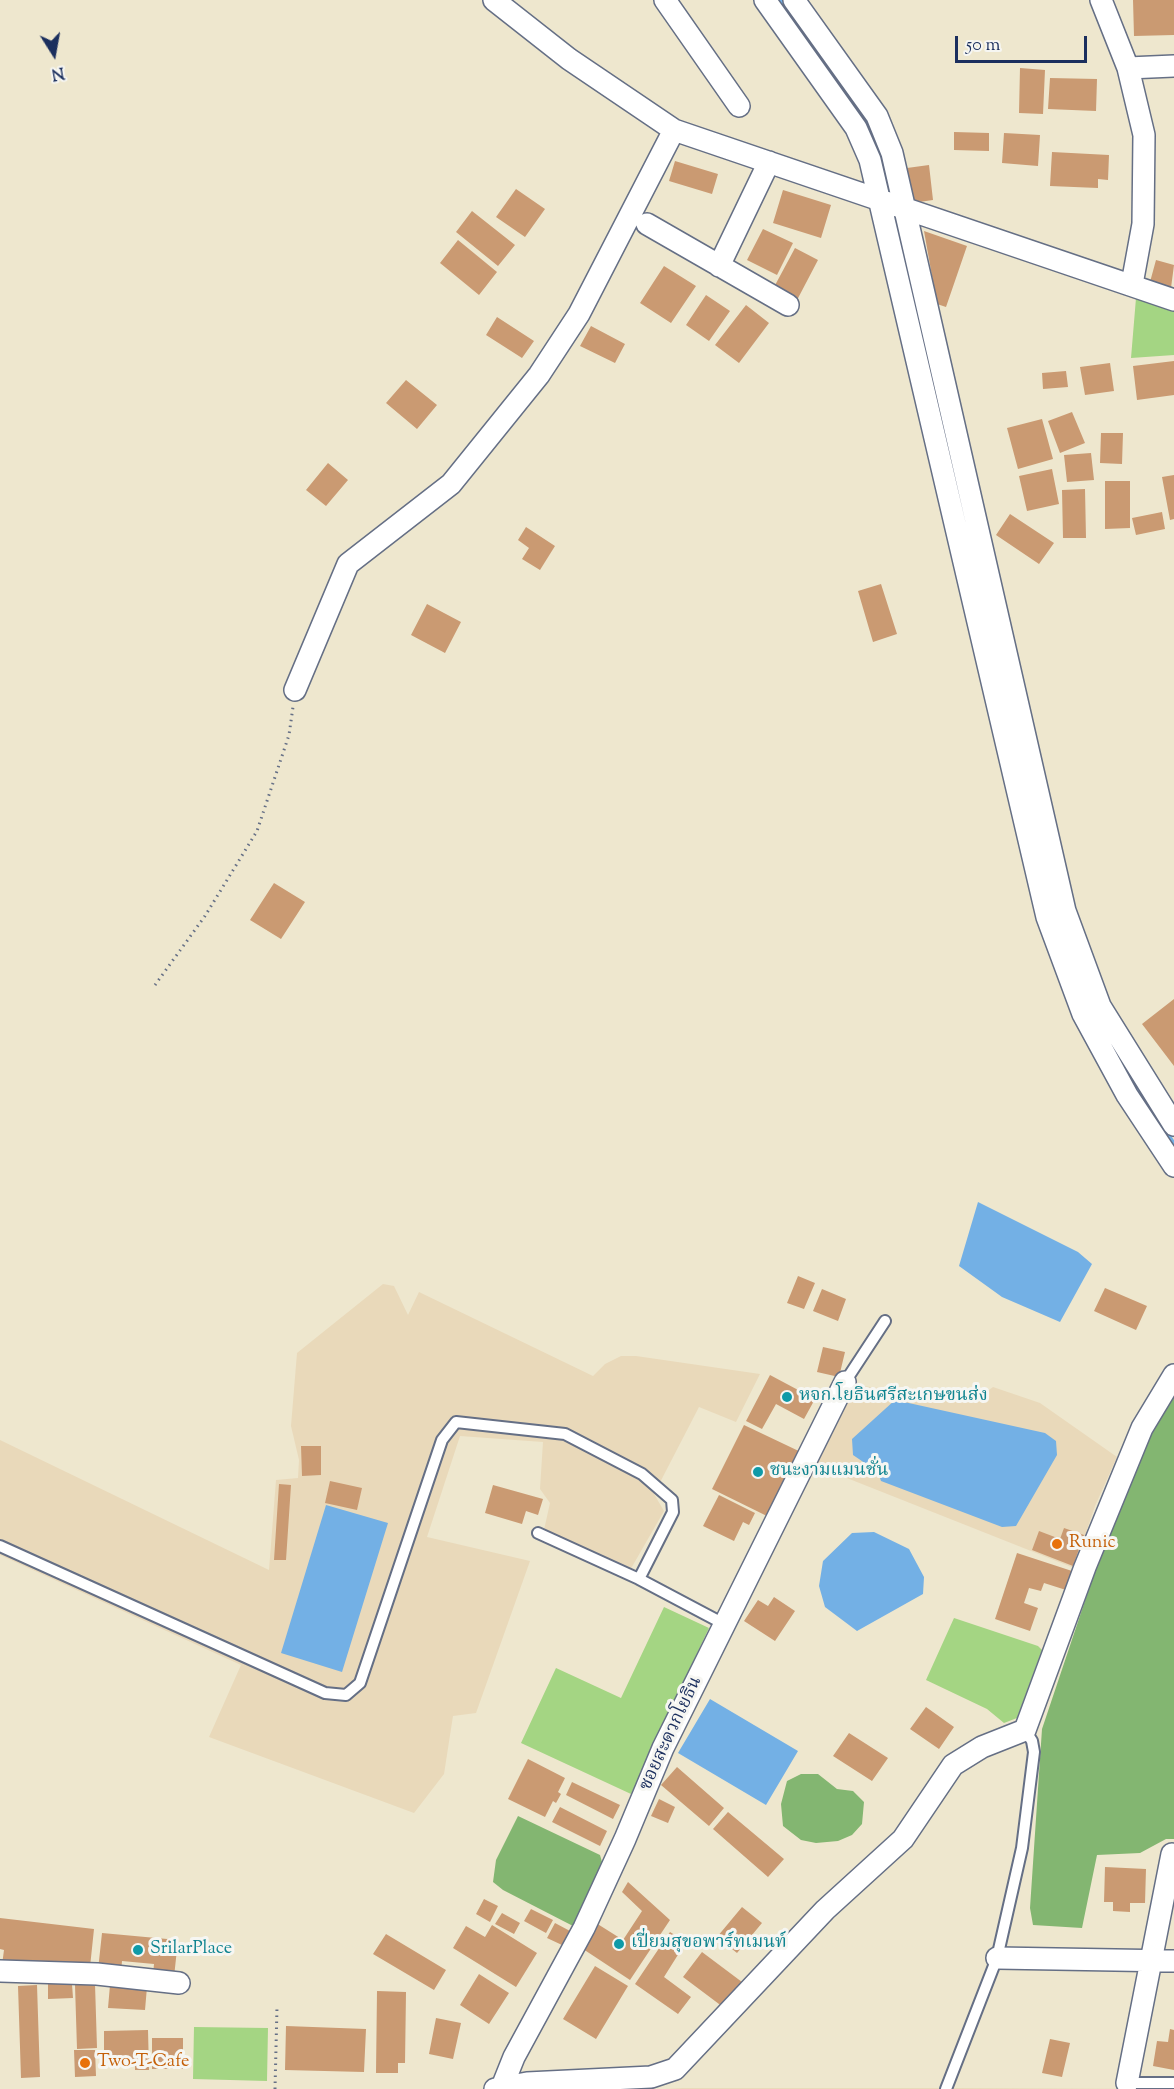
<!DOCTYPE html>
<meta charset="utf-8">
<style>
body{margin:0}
#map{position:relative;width:1174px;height:2089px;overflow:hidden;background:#eee7ce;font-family:"Sorts Mill Goudy",serif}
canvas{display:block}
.north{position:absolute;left:24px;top:24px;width:60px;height:60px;-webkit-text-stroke:4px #f6f6f2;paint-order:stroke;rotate:169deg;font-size:16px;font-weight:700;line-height:24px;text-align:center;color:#1b2f5e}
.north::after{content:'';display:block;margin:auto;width:21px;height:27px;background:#1b2f5e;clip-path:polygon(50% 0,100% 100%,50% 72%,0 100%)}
.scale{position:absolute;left:955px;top:36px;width:132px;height:27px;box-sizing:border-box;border:3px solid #1b2f5e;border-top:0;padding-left:8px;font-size:18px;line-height:21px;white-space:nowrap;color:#1b2f5e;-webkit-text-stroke:4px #f6f6f2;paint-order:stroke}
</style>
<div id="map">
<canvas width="1174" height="2089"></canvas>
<div class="north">N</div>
<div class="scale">50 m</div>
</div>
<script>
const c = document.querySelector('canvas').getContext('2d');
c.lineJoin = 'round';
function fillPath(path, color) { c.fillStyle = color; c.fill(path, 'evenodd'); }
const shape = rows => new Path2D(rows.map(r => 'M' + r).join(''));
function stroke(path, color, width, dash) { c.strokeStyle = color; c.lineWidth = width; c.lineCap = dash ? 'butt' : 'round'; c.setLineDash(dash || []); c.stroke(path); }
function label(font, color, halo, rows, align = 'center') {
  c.font = font + ' "Sorts Mill Goudy","Noto Serif Thai",serif'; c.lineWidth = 6; c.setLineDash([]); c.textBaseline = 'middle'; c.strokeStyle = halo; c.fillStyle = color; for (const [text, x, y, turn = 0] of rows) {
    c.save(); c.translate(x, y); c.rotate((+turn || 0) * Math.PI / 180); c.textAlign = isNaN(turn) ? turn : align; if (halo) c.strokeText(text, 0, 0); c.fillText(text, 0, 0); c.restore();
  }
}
const built = shape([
 [383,1284,394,1286,408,1315,419,1292,593,1376,605,1364,621,1356,636,1356,760,1374,736,1422,699,1407,654,1494,664,1511,629,1572,544,1530,550,1503,540,1489,543,1442,460,1436,427,1537,530,1561,476,1713,453,1716,444,1774,414,1813,209,1737,241,1665,0,1555,0,1440,269,1570,276,1480,298,1478,299,1460,291,1426,297,1353],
 [853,1385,977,1399,993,1387,1040,1403,1117,1457,1095,1506,1074,1568,814,1465],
 [954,2088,1164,2089,664,2089,683,2088]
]);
const green = shape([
 [1136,298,1174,310,1174,355,1131,358],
 [664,1607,709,1628,631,1794,521,1743,556,1668,621,1698],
 [954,1618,1038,1646,1042,1650,1017,1718,1004,1723,987,1709,926,1680],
 [194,2027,268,2028,267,2081,193,2079]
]);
const forest = shape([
 [1174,1395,1174,1839,1166,1839,1140,1853,1097,1855,1082,1928,1033,1925,1030,1908,1042,1729,1094,1574,1151,1433],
 [801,1774,818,1774,837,1789,853,1791,864,1802,862,1824,852,1835,838,1841,816,1843,801,1840,783,1826,781,1804,787,1781],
 [518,1816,600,1855,602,1862,573,1926,503,1890,493,1882,496,1860]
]);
const water = shape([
 [978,1202,1078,1252,1092,1264,1060,1322,1002,1297,959,1266],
 [895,1400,1045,1433,1056,1441,1057,1455,1016,1526,1002,1527,881,1481,878,1472,853,1455,852,1439],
 [326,1505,388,1523,342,1672,281,1653],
 [874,1532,909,1549,924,1577,923,1594,857,1631,825,1607,819,1586,823,1561,852,1533],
 [710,1699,798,1751,766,1805,678,1753]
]);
const stream = shape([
 [779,0,867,122,881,156,892,199],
 [915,301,942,424],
 [1119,1058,1174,1145]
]);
const building = shape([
 [1133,0,1174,0,1174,35,1134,36],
 [1020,68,1045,70,1043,114,1019,113],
 [1050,78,1097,79,1096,111,1048,109],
 [954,132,989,133,989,151,954,150],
 [1004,133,1040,135,1038,166,1002,163],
 [1052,152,1109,155,1108,180,1098,179,1098,188,1050,186],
 [675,161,718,174,712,194,669,181],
 [929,165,933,200,912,203,907,168],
 [516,189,545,209,525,237,496,217],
 [783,190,831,205,821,238,773,223],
 [472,211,515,245,498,266,456,232],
 [763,229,793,243,777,275,747,260],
 [924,231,967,246,946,307,937,304],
 [458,240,497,272,479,295,440,263],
 [795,248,818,260,796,302,773,289],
 [1156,260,1174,265,1171,288,1150,282],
 [664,266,696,286,671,323,640,303],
 [706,295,730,311,709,341,686,325],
 [746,305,769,323,739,363,715,345],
 [497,317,534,341,522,358,486,335],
 [591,326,625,344,615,363,580,346],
 [1174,361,1174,395,1137,400,1133,366],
 [1110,363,1114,391,1085,395,1080,367],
 [1066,371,1068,387,1043,389,1042,373],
 [406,380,437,405,417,429,386,403],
 [1072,412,1085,443,1060,453,1048,421],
 [1042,419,1053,459,1018,469,1007,428],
 [1101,433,1123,433,1122,464,1100,463],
 [1091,453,1094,480,1067,482,1064,455],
 [328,463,348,480,326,506,306,490],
 [1052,469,1059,504,1027,511,1019,476],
 [1174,475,1174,519,1170,520,1162,477],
 [1105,481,1130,481,1130,528,1105,529],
 [1085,489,1086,538,1063,538,1062,490],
 [1162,512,1165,529,1136,535,1132,518],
 [1010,514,1054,543,1039,564,996,535],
 [526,527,555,546,540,570,522,559,529,548,518,540],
 [881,584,897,634,873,642,858,591],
 [427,604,461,622,445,653,411,635],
 [274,883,305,902,281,939,250,920],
 [1174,999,1174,1066,1142,1024],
 [798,1276,815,1283,804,1309,787,1303],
 [1105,1288,1147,1306,1136,1330,1094,1311],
 [822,1289,846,1299,838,1321,813,1311],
 [823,1347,845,1352,839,1377,817,1372],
 [770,1375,815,1399,804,1419,776,1404,762,1429,746,1421],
 [744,1425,805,1454,773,1519,712,1489],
 [301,1446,321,1446,321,1475,302,1476],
 [330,1481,362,1488,357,1510,325,1503],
 [279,1484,291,1485,286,1560,274,1560],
 [493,1485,543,1499,538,1515,526,1511,522,1524,485,1513],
 [719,1495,755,1513,749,1525,743,1522,734,1541,703,1526],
 [1064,1528,1084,1535,1073,1566,1032,1550,1039,1531,1060,1539],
 [1017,1553,1072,1571,1066,1590,1044,1583,1041,1591,1029,1588,1024,1603,1038,1608,1030,1631,995,1619],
 [774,1597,795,1611,775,1641,744,1621,758,1600,768,1606],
 [926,1707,954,1727,939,1749,910,1729],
 [849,1733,888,1758,872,1781,833,1756],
 [528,1759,565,1778,558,1792,561,1794,556,1803,553,1801,545,1817,508,1799],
 [677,1767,724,1808,709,1826,661,1785],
 [572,1782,620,1805,613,1819,566,1795],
 [659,1799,675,1807,668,1823,651,1816],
 [560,1807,607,1831,600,1846,552,1822],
 [728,1812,784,1859,768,1877,713,1829],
 [1105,1867,1146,1869,1145,1903,1130,1903,1130,1912,1113,1911,1113,1902,1104,1902],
 [628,1882,670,1920,630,1980,580,1947,596,1923,623,1940,642,1911,622,1892],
 [484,1899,498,1906,490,1922,476,1914],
 [742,1907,762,1923,737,1953,717,1937],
 [531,1909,553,1920,546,1933,524,1921],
 [502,1913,520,1923,514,1934,495,1924],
 [0,1918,94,1929,90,1967,2,1965,4,1950,0,1949],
 [555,1923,570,1931,562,1945,547,1938],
 [492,1925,537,1953,516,1987,453,1948,466,1926,485,1937],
 [670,1932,686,1942,664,1977,691,1997,678,2014,635,1984],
 [102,1933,178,1940,174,1977,153,1975,154,1964,122,1961,121,1972,98,1970],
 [386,1934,446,1970,434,1990,373,1954],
 [702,1952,742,1982,723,2007,683,1977],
 [595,1966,628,1986,596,2039,563,2019],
 [479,1974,509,1993,489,2024,460,2005],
 [48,1984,72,1984,73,1998,48,1999],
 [95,1984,97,2048,77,2049,75,1985],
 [37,1985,40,2077,21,2078,18,1986],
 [110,1985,147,1987,145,2010,108,2008],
 [377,1991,406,1992,405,2063,398,2063,398,2073,376,2073],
 [436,2018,461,2023,453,2059,429,2054],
 [286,2026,366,2029,364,2072,285,2070],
 [1170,2029,1174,2030,1174,2070,1153,2066,1157,2041,1168,2042],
 [148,2030,149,2070,135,2070,135,2061,125,2061,125,2066,111,2066,111,2062,104,2062,104,2031],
 [152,2038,183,2038,183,2069,152,2069],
 [1050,2039,1070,2043,1062,2077,1042,2073],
 [74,2050,95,2050,96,2076,75,2077]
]);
const path = shape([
 [155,985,205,916,257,831,289,735,293,707],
 [275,2089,277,2007]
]);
const lane = shape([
 [845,1382,885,1321],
 [538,1533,639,1579],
 [0,1546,325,1693,346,1695,360,1683,442,1440,456,1422,565,1434,642,1474,672,1500,673,1512,639,1579,724,1624],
 [1127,2083,1174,2083],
 [946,2089,997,1958,1022,1848,1034,1752,1032,1741,1025,1730]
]);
const street = shape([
 [494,0,569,59,674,130,1174,300],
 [665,0,739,106],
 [765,0,856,128,870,160,1047,917,1083,1014,1127,1095,1174,1166],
 [794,0,877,116,892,153,1065,911,1100,1006,1174,1125],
 [1101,0,1128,68],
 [647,224,788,305],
 [719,266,769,162],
 [1132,284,1143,224,1144,135,1128,68,1174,66],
 [295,690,348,564,451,484,539,375,579,314,674,130],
 [997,1958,1174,1961],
 [0,1971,97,1974,179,1983],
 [1127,2083,1172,1854],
 [502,2087,514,2057,584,1928,625,1839,663,1748,845,1382],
 [495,2089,527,2083,651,2077,675,2069,825,1910,903,1839,953,1765,982,1747,1025,1730,1085,1567,1142,1428,1174,1375]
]);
const markers = [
 [787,1397,6,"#0f9aa8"],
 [758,1472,6,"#0f9aa8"],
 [1057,1544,6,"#e8710a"],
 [619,1944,6,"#0f9aa8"],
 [138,1950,6,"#0f9aa8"],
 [85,2063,6,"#e8710a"]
];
const cultureNames = [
 ["หจก.โยธินศรีสะเกษขนส่ง",799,1397],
 ["ชนะงามแมนชั่น",770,1472],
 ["เปี่ยมสุขอพาร์ทเมนท์",631,1944],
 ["SrilarPlace",150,1950]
];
const foodNames = [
 ["Runic",1069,1544],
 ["Two-T-Cafe",97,2063]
];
const streetNames = [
 ["ซอยสะดวกโยธิน",672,1734,-65]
];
fillPath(built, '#e9d9ba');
fillPath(green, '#a4d583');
fillPath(forest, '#83b671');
fillPath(water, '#73b0e5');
stroke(stream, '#73b0e5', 5);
fillPath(building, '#ca9a72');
stroke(lane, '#656f85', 14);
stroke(street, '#656f85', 24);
stroke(path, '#656f85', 3, [1.5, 4.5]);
stroke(lane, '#fff', 10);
stroke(street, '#fff', 21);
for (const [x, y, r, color] of markers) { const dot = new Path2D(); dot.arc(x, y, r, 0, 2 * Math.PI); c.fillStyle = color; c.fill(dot); stroke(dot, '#f6f6f2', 2); }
label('18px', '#0d838f', '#f6f6f2', cultureNames, 'left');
label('18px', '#c56008', '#f6f6f2', foodNames, 'left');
label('18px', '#1b2f5e', '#f6f6f2', streetNames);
</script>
